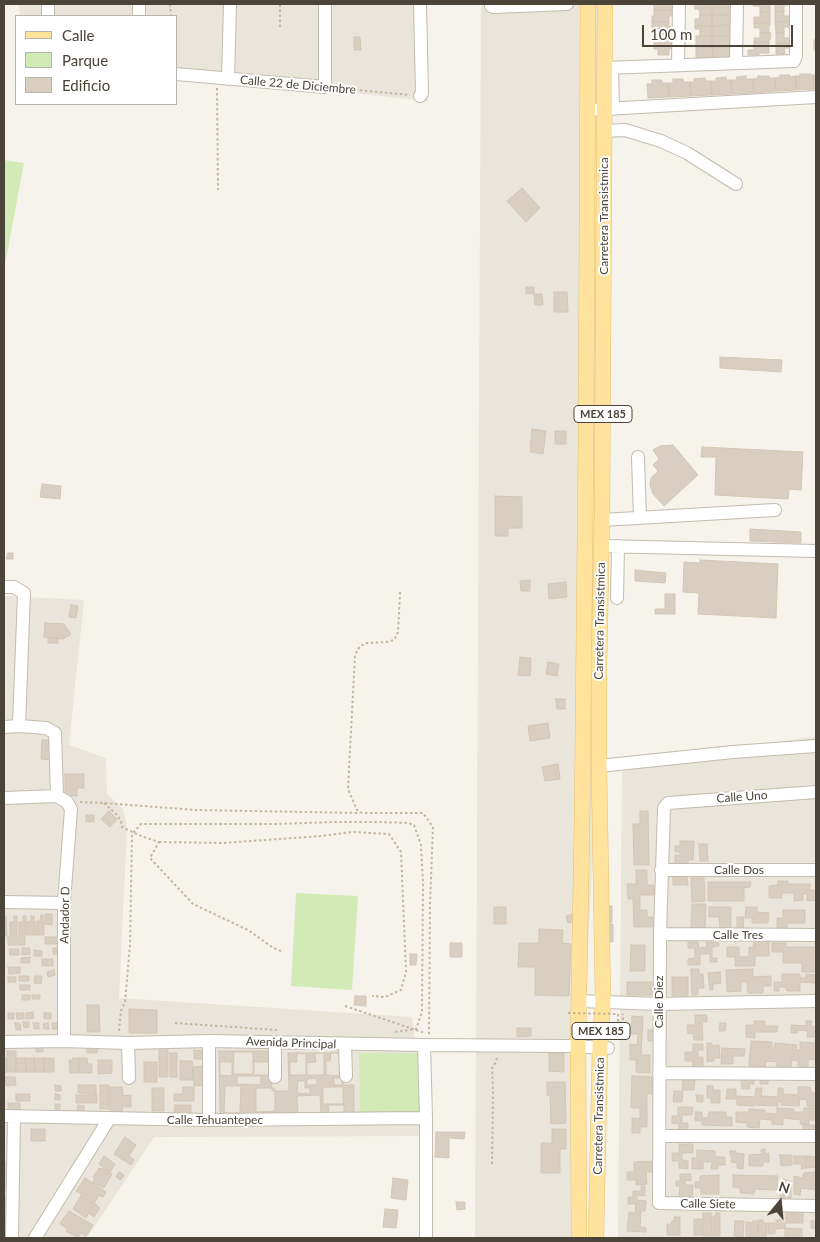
<!DOCTYPE html>
<style>
body{margin:0}
#map{position:relative;width:820px;height:1242px;overflow:hidden;background:#f6f3ec;font-family:Lato,sans-serif}
canvas{display:block}
.frame{position:absolute;inset:0;border:5px solid #4b4439;pointer-events:none}
.legend{position:absolute;left:15px;top:15px;width:162px;height:90px;box-sizing:border-box;background:#fff;border:1px solid #b7b4b0;margin:0;padding:6px 9px;list-style:none;font-size:15px;color:#4b4439}
.legend li{display:flex;align-items:center;gap:10px;height:25px}
.legend b{width:25px;border:1px solid #b7b4b0}
.north{position:absolute;left:755px;top:1177px;width:50px;height:50px;-webkit-text-stroke:4px #fff;paint-order:stroke;rotate:17deg;font-size:14px;font-weight:700;line-height:20px;text-align:center;color:#4b4439}
.north::after{content:'';display:block;margin:auto;width:18px;height:22px;background:#4b4439;clip-path:polygon(50% 0,100% 100%,50% 72%,0 100%)}
.scale{position:absolute;left:642px;top:25px;width:151px;height:22px;box-sizing:border-box;border:2px solid #4b4439;border-top:0;padding-left:6px;font-size:15px;line-height:18px;white-space:nowrap;color:#4b4439;-webkit-text-stroke:4px #fff;paint-order:stroke}
</style>
<div id="map">
<canvas width="820" height="1242"></canvas>
<div class="frame"></div>
<ul class="legend">
<li><b style="height:6px;background:#ffe39c"></b>Calle</li>
<li><b style="height:14px;background:#d2eab5"></b>Parque</li>
<li><b style="height:14px;background:#d8cfc1"></b>Edificio</li>
</ul>
<div class="north">N</div>
<div class="scale">100 m</div>
</div>
<script>
const c = document.querySelector('canvas').getContext('2d');
c.lineJoin = 'round';
function fillPath(path, color) { c.fillStyle = color; c.fill(path, 'evenodd'); }
const shape = rows => new Path2D(rows.map(r => 'M' + r).join(''));
function stroke(path, color, width, dash) { c.strokeStyle = color; c.lineWidth = width; c.lineCap = dash ? 'butt' : 'round'; c.setLineDash(dash || []); c.stroke(path); }
function label(font, color, halo, rows, align = 'center') {
  c.font = font + ' Lato,sans-serif'; c.lineWidth = 4; c.setLineDash([]); c.textBaseline = 'middle'; c.strokeStyle = halo; c.fillStyle = color; for (const [text, x, y, turn = 0] of rows) {
    c.save(); c.translate(x, y); c.rotate((+turn || 0) * Math.PI / 180); c.textAlign = isNaN(turn) ? turn : align; if (halo) c.strokeText(text, 0, 0); c.fillText(text, 0, 0); c.restore();
  }
}
const residential = shape([
 [19,4,427,4,428,101,176,74,176,16,20,16],
 [481,4,607,4,595,812,573,1238,475,1238],
 [4,596,84,600,69,745,106,758,107,794,123,809,127,828,119,998,412,1017,427,1136,154,1137,87,1238,4,1238],
 [816,737,816,1238,618,1238,622,759]
]);
const green = shape([
 [4,160,24,163,4,270],
 [296,893,358,896,352,990,291,986],
 [359,1053,424,1053,425,1117,360,1117]
]);
const building = shape([
 [654,4,674,4,674,10,654,10,654,4],
 [695,4,712,4,712,15,700,15,699,9,695,9,695,4],
 [712,4,729,4,729,15,712,15,712,4],
 [753,4,770,4,770,12,760,12,760,6,753,6,753,4],
 [775,4,790,4,790,5,784,5,784,11,775,12,775,4],
 [654,10,674,10,674,16,669,16,669,22,652,22,652,16,654,16,654,10],
 [784,11,784,16,789,16,789,22,775,22,775,12,784,11],
 [760,12,770,12,770,23,754,23,754,17,760,17,760,12],
 [700,15,712,15,712,26,695,26,695,19,699,19,700,15],
 [712,15,736,15,736,25,712,26,712,15],
 [652,22,669,22,669,27,671,27,671,33,654,33,654,28,652,28,652,22],
 [775,22,789,22,789,27,784,27,784,33,776,33,775,22],
 [754,23,770,23,770,25,769,26,769,33,760,33,760,28,754,28,754,23],
 [730,25,730,36,712,36,712,26,730,25],
 [695,26,712,26,712,36,700,36,700,29,695,29,695,26],
 [656,33,668,33,668,37,674,37,674,49,669,49,669,55,658,55,658,49,654,49,654,40,656,40,656,33],
 [760,33,771,33,770,40,769,40,769,42,754,42,754,38,760,38,760,33],
 [776,33,784,33,784,38,789,38,789,43,776,43,776,33],
 [696,36,712,36,712,47,696,47,696,36],
 [712,36,730,36,730,47,712,47,712,36],
 [354,37,360,37,361,50,354,50,354,37],
 [814,40,816,40,816,50,814,50,814,40],
 [754,42,769,42,769,53,759,53,759,55,748,55,748,50,754,50,754,42],
 [776,43,789,43,789,48,784,48,785,54,776,54,776,43],
 [696,47,712,47,713,58,696,58,696,47],
 [712,47,730,47,730,58,713,58,712,47],
 [800,74,811,74,811,76,813,75,814,89,796,90,796,76,800,76,800,74],
 [780,75,790,75,790,77,796,76,796,90,776,91,775,78,780,77,780,75],
 [813,75,816,75,816,89,814,89,813,75],
 [746,76,746,79,753,79,754,93,732,94,731,80,737,80,736,77,746,76],
 [758,76,769,76,769,78,775,78,776,91,754,93,753,79,758,78,758,76],
 [726,77,726,80,731,80,732,94,712,95,711,81,716,81,716,78,726,77],
 [705,78,705,81,711,81,712,95,691,96,690,82,694,82,694,79,705,78],
 [673,79,683,79,684,82,690,82,691,96,669,97,668,83,673,83,673,79],
 [652,80,662,80,662,83,668,83,669,97,648,98,647,84,652,84,652,80],
 [522,188,540,208,526,222,507,201,522,188],
 [526,287,534,287,534,293,526,294,526,287],
 [554,292,567,292,568,312,554,312,554,292],
 [534,294,542,294,543,305,535,305,534,294],
 [720,357,782,360,781,372,720,368,720,357],
 [532,429,546,431,543,454,530,452,532,429],
 [555,431,566,431,566,444,555,444,555,431],
 [673,445,698,475,664,506,653,494,650,485,651,478,658,471,653,465,659,459,653,450,660,446,673,445],
 [702,447,803,452,801,490,789,489,788,499,715,495,716,457,701,457,702,447],
 [42,484,61,486,60,499,40,497,42,484],
 [495,496,522,497,522,528,508,528,508,536,495,536,495,496],
 [750,529,801,532,801,543,750,541,750,529],
 [8,553,13,553,13,559,6,559,8,553],
 [700,560,778,564,776,618,698,614,699,593,683,592,684,562,700,563,700,560],
 [635,570,666,573,665,583,635,581,635,570],
 [530,580,530,591,521,591,520,581,530,580],
 [566,582,567,597,549,599,548,584,566,582],
 [665,594,675,594,675,614,655,614,655,609,665,609,665,594],
 [71,605,78,606,76,618,69,617,71,605],
 [45,623,64,624,71,634,63,639,44,637,45,623],
 [48,638,58,638,58,643,48,643,48,638],
 [520,657,531,658,530,676,518,675,520,657],
 [548,662,559,664,557,676,546,674,548,662],
 [556,699,565,699,565,709,557,709,556,699],
 [548,723,550,738,530,741,528,726,548,723],
 [42,740,54,740,53,760,41,759,42,740],
 [558,764,560,779,545,781,542,767,558,764],
 [65,774,84,774,84,788,77,788,77,796,65,796,65,774],
 [109,811,117,819,110,827,101,819,109,811],
 [640,811,648,811,649,865,634,865,633,824,640,824,640,811],
 [86,815,94,815,94,822,86,822,86,815],
 [680,841,694,841,693,860,688,860,688,866,675,866,675,855,680,855,680,852,675,852,675,846,680,846,680,841],
 [699,844,707,844,708,861,700,861,699,844],
 [636,870,647,870,647,885,654,885,654,895,640,895,640,910,647,910,647,917,653,917,653,927,634,927,633,899,628,899,627,884,636,884,636,870],
 [673,876,687,876,688,885,673,885,673,876],
 [691,878,704,878,705,901,692,902,691,878],
 [778,881,788,881,788,884,810,884,810,890,816,890,816,900,807,901,807,894,803,894,803,900,794,901,794,893,782,893,782,898,769,898,769,886,778,885,778,881],
 [708,882,751,882,750,887,744,888,744,901,708,901,708,882],
 [692,904,706,904,705,928,691,928,692,904],
 [608,906,612,906,612,922,609,923,608,906],
 [494,907,506,907,506,924,494,924,494,907],
 [709,907,731,907,731,928,720,928,719,917,709,917,709,907],
 [746,907,757,907,757,912,769,913,768,923,752,923,752,918,745,918,746,907],
 [783,910,805,910,805,923,787,923,787,928,777,928,777,918,783,918,783,910],
 [46,914,52,914,52,925,45,924,46,914],
 [573,914,575,921,568,923,566,916,573,914],
 [41,915,44,915,44,935,36,935,36,921,40,921,41,915],
 [4,916,6,916,7,936,4,936,4,916],
 [14,916,17,916,17,936,10,936,10,922,14,922,14,916],
 [23,916,26,916,26,936,19,936,19,922,23,922,23,916],
 [31,916,34,916,35,935,27,935,27,922,31,921,31,916],
 [737,917,744,917,743,930,737,930,737,917],
 [609,924,613,924,613,942,609,942,609,924],
 [539,929,563,930,562,943,571,944,569,996,535,995,535,967,518,967,519,943,539,943,539,929],
 [8,937,25,937,25,945,8,945,8,937],
 [45,937,62,937,62,944,45,944,45,937],
 [754,939,769,939,769,956,755,956,755,966,735,966,735,957,727,957,727,947,739,947,739,957,749,957,749,947,753,948,754,939],
 [688,942,698,942,699,948,707,947,706,942,719,943,719,946,712,947,712,958,717,958,717,962,710,962,710,954,700,954,700,965,688,965,688,959,695,958,695,948,688,948,688,942],
 [450,943,462,943,462,957,450,957,450,943],
 [772,943,786,943,786,947,816,947,816,972,802,972,802,963,783,963,783,952,772,952,772,943],
 [631,945,645,945,645,971,630,971,631,945],
 [22,948,30,948,30,954,22,955,22,948],
 [53,948,62,948,62,954,53,954,53,948],
 [9,949,19,949,19,955,10,955,9,949],
 [34,950,42,951,42,956,34,956,34,950],
 [410,954,417,954,416,965,410,965,410,954],
 [30,957,30,963,21,963,21,958,30,957],
 [42,959,53,959,53,966,42,966,42,959],
 [8,967,20,967,20,973,9,974,8,967],
 [691,969,699,969,699,974,703,974,704,988,698,988,698,995,692,995,691,969],
 [753,969,753,977,771,976,771,986,763,986,763,993,748,993,747,982,741,982,741,991,727,992,726,970,753,969],
 [54,970,55,975,48,977,47,972,54,970],
 [720,972,721,983,713,984,713,990,710,990,708,973,720,972],
 [782,974,800,974,800,978,806,978,806,974,816,975,816,983,800,982,800,991,787,991,785,987,779,987,779,991,774,991,774,982,782,982,782,974],
 [19,976,29,976,29,981,19,981,19,976],
 [35,976,42,976,41,984,34,983,35,976],
 [8,977,16,977,16,982,8,982,8,977],
 [672,977,688,977,688,996,672,996,672,977],
 [627,982,652,982,652,995,627,995,627,982],
 [20,985,30,985,30,990,20,990,20,985],
 [22,995,30,995,30,1000,22,1000,22,995],
 [32,995,40,995,40,999,32,999,32,995],
 [355,996,366,996,366,1006,354,1005,355,996],
 [87,1005,99,1005,100,1032,87,1032,87,1005],
 [129,1009,157,1010,157,1033,129,1033,129,1009],
 [33,1012,34,1018,26,1019,26,1013,33,1012],
 [8,1013,14,1013,14,1019,8,1019,8,1013],
 [16,1013,24,1013,24,1019,17,1019,16,1013],
 [44,1013,51,1013,51,1019,44,1019,44,1013],
 [695,1015,707,1015,707,1022,702,1022,703,1040,694,1040,693,1033,688,1034,687,1025,695,1025,695,1015],
 [632,1016,643,1017,641,1055,650,1055,650,1073,636,1072,636,1060,630,1060,630,1044,637,1045,638,1034,631,1034,632,1016],
 [754,1021,765,1021,765,1026,778,1026,777,1032,755,1032,755,1038,746,1037,746,1025,754,1025,754,1021],
 [806,1021,812,1021,811,1026,816,1027,816,1037,807,1037,808,1031,798,1030,797,1033,791,1033,791,1025,806,1026,806,1021],
 [23,1022,29,1022,29,1027,24,1028,23,1022],
 [15,1023,20,1023,21,1030,16,1030,15,1023],
 [33,1023,39,1023,39,1029,34,1029,33,1023],
 [48,1023,49,1029,44,1029,43,1024,48,1023],
 [52,1023,57,1023,57,1029,52,1029,52,1023],
 [720,1023,726,1023,725,1031,719,1031,720,1023],
 [517,1028,531,1028,531,1036,517,1037,517,1028],
 [648,1030,656,1030,656,1041,648,1041,648,1030],
 [751,1041,772,1042,772,1049,774,1049,775,1043,797,1045,796,1050,800,1050,800,1042,816,1043,816,1060,808,1059,808,1067,798,1066,798,1061,792,1060,791,1067,776,1066,777,1062,766,1061,765,1067,749,1066,751,1041],
 [707,1043,712,1043,712,1046,719,1045,720,1058,714,1058,714,1061,707,1062,707,1043],
 [693,1044,703,1044,703,1050,698,1050,698,1057,703,1057,703,1069,692,1069,693,1061,685,1061,685,1052,693,1052,693,1044],
 [36,1046,43,1046,43,1052,36,1052,36,1046],
 [87,1046,97,1046,97,1053,87,1053,87,1046],
 [722,1048,745,1049,744,1056,733,1056,733,1064,721,1064,722,1048],
 [159,1050,168,1050,168,1077,159,1077,159,1050],
 [194,1050,203,1051,203,1059,194,1059,194,1050],
 [7,1051,16,1051,16,1072,7,1072,7,1051],
 [219,1051,271,1051,272,1091,289,1091,288,1053,342,1053,342,1085,354,1085,354,1114,220,1115,219,1051],
 [234,1052,253,1052,253,1074,233,1074,234,1052],
 [331,1052,343,1053,342,1076,326,1075,326,1061,330,1061,331,1052],
 [170,1053,177,1053,177,1077,170,1077,170,1053],
 [297,1053,306,1054,306,1075,290,1075,290,1062,297,1062,297,1053],
 [315,1053,324,1053,324,1075,307,1075,307,1063,316,1062,315,1053],
 [549,1053,564,1053,564,1072,549,1071,549,1053],
 [4,1058,7,1058,7,1072,4,1073,4,1058],
 [16,1058,25,1058,26,1072,16,1072,16,1058],
 [25,1058,34,1058,35,1072,26,1072,25,1058],
 [34,1058,44,1058,44,1072,35,1072,34,1058],
 [44,1058,54,1058,54,1072,44,1072,44,1058],
 [73,1058,79,1058,79,1073,70,1073,69,1060,73,1060,73,1058],
 [79,1058,87,1058,88,1064,92,1064,92,1073,79,1073,79,1058],
 [98,1060,112,1060,112,1073,98,1074,98,1060],
 [180,1061,192,1061,193,1080,180,1080,180,1061],
 [144,1062,157,1062,157,1082,144,1082,144,1062],
 [220,1062,232,1062,232,1076,220,1075,220,1062],
 [254,1062,269,1062,269,1075,254,1075,254,1062],
 [203,1066,205,1085,194,1086,193,1067,203,1066],
 [760,1075,768,1076,768,1084,760,1084,760,1075],
 [237,1076,261,1076,261,1085,237,1084,237,1076],
 [632,1076,652,1077,652,1094,647,1094,647,1127,640,1127,640,1133,632,1133,632,1118,640,1119,640,1108,631,1108,632,1076],
 [5,1077,15,1077,16,1085,6,1086,5,1077],
 [317,1078,317,1085,307,1085,307,1079,317,1078],
 [334,1078,343,1078,343,1085,334,1085,334,1078],
 [741,1078,754,1078,754,1084,749,1084,750,1089,742,1089,741,1078],
 [683,1080,695,1080,694,1090,682,1090,683,1080],
 [298,1081,305,1081,305,1088,310,1088,310,1094,297,1093,298,1081],
 [547,1082,565,1082,566,1123,551,1124,550,1095,547,1095,547,1082],
 [55,1085,61,1086,61,1091,55,1091,55,1085],
 [78,1085,96,1085,96,1094,78,1093,78,1085],
 [100,1085,109,1085,109,1109,100,1109,100,1085],
 [225,1086,241,1086,240,1113,224,1113,225,1086],
 [707,1086,713,1086,713,1090,720,1090,720,1103,711,1103,711,1098,707,1098,707,1086],
 [110,1087,122,1087,123,1096,131,1095,131,1107,122,1107,123,1114,110,1114,110,1087],
 [183,1087,194,1087,194,1101,174,1101,174,1094,183,1094,183,1087],
 [323,1087,343,1087,343,1104,323,1104,323,1087],
 [798,1087,810,1087,812,1093,816,1093,816,1107,807,1106,807,1100,800,1099,799,1106,781,1105,781,1102,778,1101,778,1106,755,1105,756,1101,754,1100,754,1106,737,1105,737,1099,726,1099,727,1089,736,1089,736,1096,755,1097,756,1088,762,1088,761,1096,778,1097,778,1088,783,1088,783,1094,798,1095,798,1087],
 [152,1088,164,1088,164,1111,152,1111,152,1088],
 [256,1088,275,1088,275,1111,256,1112,256,1088],
 [674,1091,683,1091,682,1102,673,1102,674,1091],
 [16,1094,30,1094,30,1101,16,1101,16,1094],
 [55,1094,60,1095,60,1100,55,1100,55,1094],
 [76,1095,97,1095,97,1103,76,1103,76,1095],
 [320,1095,321,1114,298,1114,297,1096,320,1095],
 [696,1095,703,1095,703,1102,697,1102,696,1095],
 [8,1103,20,1103,20,1110,8,1110,8,1103],
 [55,1104,60,1104,60,1110,55,1110,55,1104],
 [78,1105,84,1106,84,1112,77,1111,78,1105],
 [175,1105,191,1105,191,1113,174,1112,175,1105],
 [328,1105,344,1105,344,1112,329,1113,328,1105],
 [678,1107,693,1107,692,1115,682,1115,682,1123,688,1123,688,1131,679,1131,679,1124,672,1123,672,1116,678,1116,678,1107],
 [777,1108,794,1109,794,1112,804,1112,804,1108,816,1108,816,1120,809,1120,809,1125,800,1124,801,1120,783,1118,783,1125,772,1124,772,1120,760,1119,759,1128,747,1127,747,1123,736,1122,736,1112,749,1112,749,1109,765,1110,765,1113,777,1114,777,1108],
 [695,1112,702,1112,702,1118,708,1118,709,1112,726,1112,726,1117,732,1117,732,1126,702,1125,702,1121,695,1121,695,1112],
 [803,1125,816,1125,816,1135,803,1135,803,1125],
 [31,1129,45,1129,45,1141,31,1141,31,1129],
 [552,1129,566,1129,566,1149,560,1149,560,1173,541,1173,541,1143,552,1143,552,1129],
 [436,1132,465,1132,464,1139,449,1138,449,1158,435,1157,436,1132],
 [125,1137,136,1145,129,1156,134,1160,131,1165,114,1154,125,1137],
 [679,1144,693,1144,693,1153,682,1153,682,1160,688,1161,688,1169,679,1168,679,1161,672,1161,672,1153,679,1153,679,1144],
 [765,1149,765,1154,769,1153,769,1162,763,1162,763,1166,749,1166,749,1155,762,1154,761,1150,765,1149],
 [697,1150,715,1151,715,1157,725,1157,725,1165,718,1165,718,1169,711,1169,712,1162,703,1162,703,1169,692,1169,692,1158,697,1158,697,1150],
 [730,1151,736,1151,736,1153,744,1154,743,1169,737,1168,737,1163,731,1162,732,1155,730,1155,730,1151],
 [780,1155,792,1155,792,1165,781,1166,780,1155],
 [104,1156,115,1164,110,1172,99,1164,104,1156],
 [794,1156,806,1156,806,1168,801,1169,802,1164,794,1164,794,1156],
 [806,1156,816,1157,816,1167,806,1168,806,1156],
 [655,1161,655,1172,646,1172,647,1184,636,1185,636,1180,627,1180,627,1172,634,1172,634,1162,655,1161],
 [4,1162,9,1162,10,1190,4,1190,4,1162],
 [99,1168,101,1169,102,1168,112,1174,104,1188,93,1182,95,1178,93,1177,99,1168],
 [119,1172,124,1175,121,1180,116,1177,119,1172],
 [816,1172,816,1190,801,1188,800,1195,794,1194,794,1176,802,1178,804,1173,816,1172],
 [680,1174,691,1174,691,1181,685,1180,685,1185,693,1185,692,1198,679,1197,680,1186,676,1186,676,1181,680,1181,680,1174],
 [719,1175,719,1194,701,1194,701,1188,695,1188,695,1182,700,1182,700,1176,719,1175],
 [733,1175,778,1176,777,1190,755,1189,754,1194,740,1193,740,1188,733,1187,733,1175],
 [85,1178,106,1192,103,1197,99,1195,94,1203,100,1208,94,1217,89,1213,86,1218,73,1209,82,1194,76,1191,85,1178],
 [393,1178,408,1180,406,1200,391,1198,393,1178],
 [781,1179,784,1179,787,1181,791,1181,791,1200,780,1200,781,1179],
 [641,1186,645,1186,645,1196,637,1195,637,1200,646,1201,645,1211,641,1211,640,1227,646,1228,646,1232,627,1231,629,1212,635,1213,636,1204,628,1204,628,1197,633,1197,633,1191,641,1191,641,1186],
 [4,1197,8,1198,7,1222,4,1222,4,1197],
 [456,1202,465,1202,465,1209,457,1210,456,1202],
 [385,1209,398,1210,396,1228,383,1227,385,1209],
 [69,1211,93,1225,86,1236,81,1233,78,1238,66,1231,67,1228,60,1224,64,1217,68,1219,65,1217,69,1211],
 [795,1211,803,1211,803,1223,795,1223,795,1211],
 [703,1213,711,1213,712,1236,703,1236,703,1213],
 [716,1213,720,1213,720,1236,713,1236,713,1216,716,1216,716,1213],
 [786,1213,794,1213,794,1223,786,1223,786,1213],
 [674,1217,680,1217,680,1235,667,1235,667,1224,671,1224,672,1221,674,1221,674,1217],
 [694,1219,702,1219,702,1235,694,1235,694,1219],
 [759,1220,763,1220,763,1223,767,1223,766,1238,758,1238,759,1220],
 [776,1220,781,1220,781,1223,785,1223,785,1228,776,1229,776,1220],
 [735,1221,744,1221,743,1237,734,1236,735,1221],
 [753,1221,758,1221,757,1237,746,1237,746,1222,753,1223,753,1221],
 [811,1221,816,1221,816,1229,811,1228,811,1221],
 [768,1223,775,1223,775,1234,768,1234,768,1223],
 [785,1228,802,1229,802,1238,785,1238,785,1228]
]);
const path = shape([
 [170,4,171,16],
 [280,27,280,4],
 [217,88,218,190],
 [335,88,410,95],
 [815,449,816,449],
 [400,592,398,632,394,640,386,642,367,643,360,646,355,655,348,789,357,810,362,813,423,813,433,827,430,904,429,1035],
 [80,802,104,803,196,810,360,813],
 [104,803,117,815,121,821,122,827,141,836,159,842,150,858,193,904,248,930,272,947,283,952],
 [159,842,223,843,321,836,352,832,389,834,401,852,406,972,401,990,385,997,372,996],
 [345,1006,425,1033],
 [618,1014,618,1037,623,1037,623,1014],
 [175,1023,277,1030],
 [119,1031,121,1011,125,1002,130,945,132,834,141,824,274,824,335,822,380,822,408,823,414,825,421,845,423,883,422,1012,416,1029,394,1032],
 [492,1164,493,1090,492,1068,496,1062,497,1056]
]);
const minor = shape([
 [48,4,48,16],
 [139,4,139,16],
 [420,4,422,93,420,96],
 [491,4,491,6,494,7,567,4],
 [736,63,737,4],
 [678,65,679,4],
 [605,68,794,61,796,56,796,4],
 [612,68,613,109],
 [176,74,325,87,325,4],
 [228,79,230,4],
 [588,110,816,97],
 [604,131,625,130,661,141,687,153,736,184],
 [638,457,640,518],
 [602,520,775,510],
 [601,546,816,551],
 [4,587,14,587,24,593,19,726],
 [617,598,618,546],
 [4,727,19,726,46,728,55,733,57,796],
 [599,766,733,752,816,746],
 [816,792,668,803,664,808,660,934,659,1203,816,1206],
 [57,796,67,802,71,809,64,903,64,1041],
 [4,798,57,796],
 [661,870,816,870],
 [4,902,64,903],
 [660,934,816,935],
 [579,1001,659,1004,816,1001],
 [209,1041,209,1120],
 [4,1042,64,1041,128,1043,209,1041,424,1045,568,1046,608,1048],
 [275,1042,275,1077],
 [128,1043,129,1078],
 [345,1044,346,1076],
 [424,1045,426,1118,426,1238],
 [659,1073,816,1074],
 [4,1116,209,1120,426,1118],
 [659,1136,816,1136],
 [12,1238,14,1117],
 [35,1238,109,1119]
]);
const major = shape([
 [579,1238,578,1046,582,824,586,440,588,4],
 [596,1238,600,1047,603,1002,599,766,599,666,602,520,605,4]
]);
const pathBridge = shape([
 [568,1013,618,1014]
]);
const shields = [
 [603,414,58],
 [601,1031,58]
];
const shieldNames = [
 ["MEX 185",603,414],
 ["MEX 185",601,1031]
];
const streetNames = [
 ["Calle 22 de Diciembre",298,85,5],
 ["Carretera Transistmica",604,216,-90],
 ["Carretera Transistmica",600,621,-89],
 ["Calle Uno",742,797,-4],
 ["Calle Dos",739,870],
 ["Andador D",65,915,-89],
 ["Calle Tres",738,935],
 ["Calle Diez",659,1002,-90],
 ["Avenida Principal",291,1043,2],
 ["Carretera Transistmica",599,1116,-89],
 ["Calle Tehuantepec",215,1120],
 ["Calle Siete",708,1204,1]
];
fillPath(residential, '#eae5da');
fillPath(green, '#d2eab5');
fillPath(building, '#d8cfc1');
stroke(building, '#d3c7b4', 1);
stroke(minor, '#c2bbae', 14);
stroke(major, '#e6c16a', 16);
stroke(path, '#c4b79f', 2, [2.5, 2.5]);
stroke(minor, '#fff', 12);
stroke(major, '#ffe39c', 15);
stroke(pathBridge, '#c4b79f', 2, [2.5, 2.5]);
for (const [x, y, w] of shields) { const box = new Path2D(); box.roundRect(x - w / 2, y - 8.5, w, 17, 4); c.fillStyle = '#fff'; c.fill(box); stroke(box, '#4b4439', 1); }
label('bold 11px', '#4b4439', null, shieldNames);
label('12px', '#4b4439', '#fff', streetNames);
</script>
